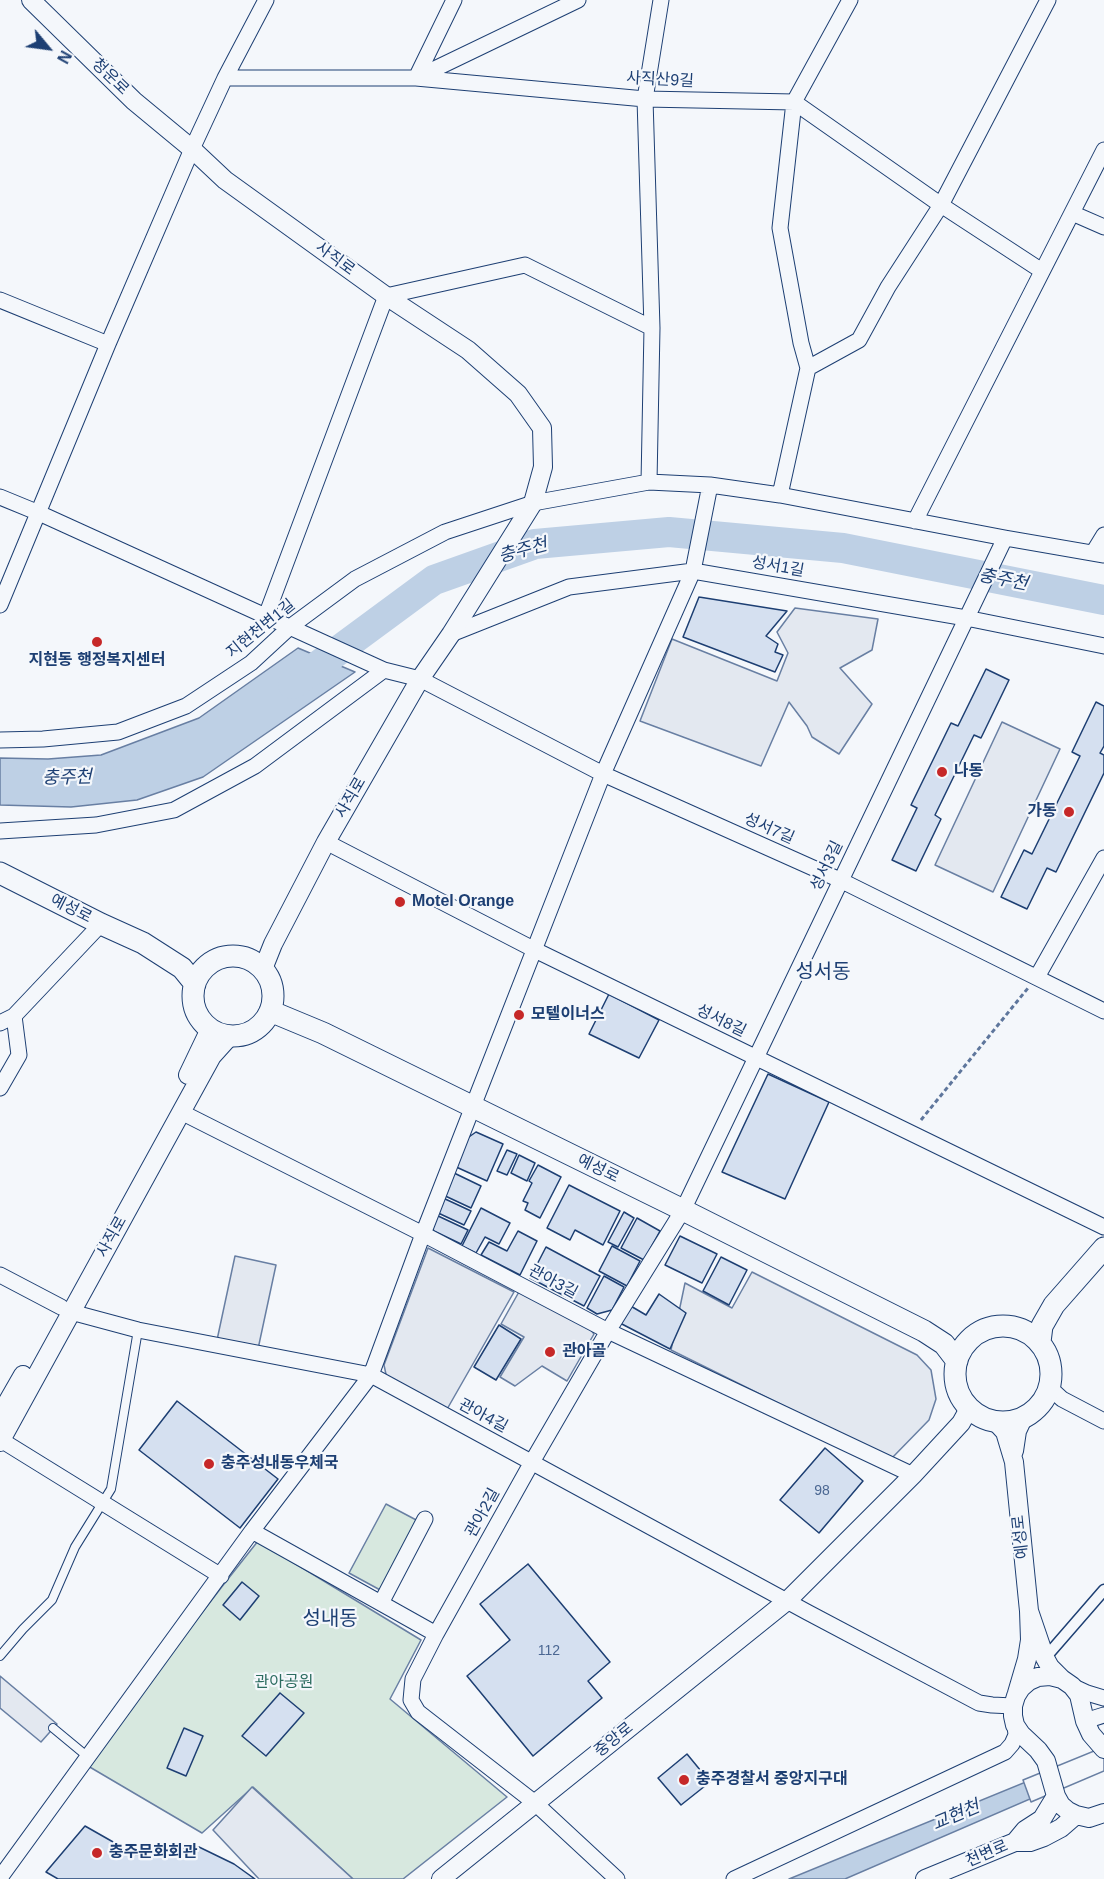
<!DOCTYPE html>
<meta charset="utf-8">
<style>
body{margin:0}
#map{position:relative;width:1104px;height:1879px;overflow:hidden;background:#f4f7fb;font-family:Arial,sans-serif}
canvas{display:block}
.north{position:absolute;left:18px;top:18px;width:60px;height:60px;-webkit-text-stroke:4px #f4f7fb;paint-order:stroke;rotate:119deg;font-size:16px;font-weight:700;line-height:24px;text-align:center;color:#1d3f73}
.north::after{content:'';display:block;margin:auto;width:21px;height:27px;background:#1d3f73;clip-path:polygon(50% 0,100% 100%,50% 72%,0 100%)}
</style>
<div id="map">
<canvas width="1104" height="1879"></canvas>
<div class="north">N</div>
</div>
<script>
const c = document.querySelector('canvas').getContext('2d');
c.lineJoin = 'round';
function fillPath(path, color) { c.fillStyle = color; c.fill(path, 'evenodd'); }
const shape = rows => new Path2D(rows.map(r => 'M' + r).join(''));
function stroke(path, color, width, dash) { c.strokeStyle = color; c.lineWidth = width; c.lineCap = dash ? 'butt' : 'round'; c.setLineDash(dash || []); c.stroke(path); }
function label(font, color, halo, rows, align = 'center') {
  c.font = font + ' Arial,"Noto Sans KR",sans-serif'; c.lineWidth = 4.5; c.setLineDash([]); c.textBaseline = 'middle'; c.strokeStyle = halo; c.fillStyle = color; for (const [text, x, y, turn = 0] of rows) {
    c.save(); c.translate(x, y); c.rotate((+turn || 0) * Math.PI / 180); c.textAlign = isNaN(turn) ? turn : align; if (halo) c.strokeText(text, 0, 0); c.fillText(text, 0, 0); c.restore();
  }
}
const green = shape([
 [386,1504,420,1522,382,1591,349,1573,386,1504],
 [258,1541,421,1640,390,1699,507,1797,403,1879,353,1879,253,1787,202,1833,88,1766,142,1691,224,1584,258,1541]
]);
const parking = shape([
 [795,608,878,619,872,650,840,668,872,704,839,754,812,737,807,726,789,702,761,766,640,721,672,639,777,681,788,653,777,632,795,608],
 [1002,722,1060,749,993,892,935,865,1002,722],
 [428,1248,514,1292,446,1411,387,1379,384,1365,428,1248],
 [235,1256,276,1265,258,1349,217,1340,235,1256],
 [752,1272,917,1355,931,1370,936,1399,929,1420,891,1459,671,1350,685,1283,732,1308,752,1272],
 [520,1290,586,1324,594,1334,567,1381,542,1366,515,1386,500,1377,524,1337,501,1324,520,1290],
 [0,1676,57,1724,41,1742,0,1708,0,1676],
 [252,1787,353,1879,259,1879,213,1830,252,1787]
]);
const water = shape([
 [298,648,355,672,203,777,137,800,71,807,0,805,0,758,48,759,101,755,199,718,298,648],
 [1104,1750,1104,1767,845,1879,789,1879,1104,1750]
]);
const pier = shape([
 [1104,1747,1104,1771,1031,1802,1023,1780,1104,1747]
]);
const river = shape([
 [293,684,434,580,535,544,669,532,843,548,1104,600]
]);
const building = shape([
 [699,597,787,611,766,636,778,644,775,652,783,655,775,672,683,637,699,597],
 [986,669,1009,680,981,738,974,735,935,815,941,819,916,871,892,860,917,808,911,805,951,723,958,726,986,669],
 [1096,702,1104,706,1104,746,1100,753,1104,755,1104,773,1056,872,1047,868,1027,909,1001,897,1024,850,1032,854,1080,756,1072,752,1096,702],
 [609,994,659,1020,639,1058,589,1034,609,994],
 [768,1074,829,1102,785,1199,722,1172,768,1074],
 [476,1132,503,1144,487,1181,454,1166,466,1139,476,1132],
 [507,1150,517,1154,507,1175,497,1171,507,1150],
 [519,1155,535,1163,527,1181,511,1173,519,1155],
 [538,1165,561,1177,540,1218,525,1210,528,1203,523,1201,532,1183,529,1181,538,1165],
 [452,1172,481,1186,471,1208,441,1194,452,1172],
 [569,1185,620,1211,603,1245,575,1230,570,1240,547,1228,569,1185],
 [443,1198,471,1211,464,1225,436,1212,443,1198],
 [481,1208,510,1223,499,1244,485,1237,476,1253,462,1246,481,1208],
 [624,1212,634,1218,618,1247,608,1242,624,1212],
 [436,1215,468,1230,461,1244,434,1231,431,1225,436,1215],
 [637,1218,660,1231,644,1260,621,1248,637,1218],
 [518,1231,537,1241,520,1275,481,1255,489,1242,507,1251,518,1231],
 [680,1236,717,1254,702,1283,665,1265,680,1236],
 [612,1246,640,1261,627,1286,599,1271,612,1246],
 [546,1247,600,1276,584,1306,530,1278,546,1247],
 [721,1257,747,1270,729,1305,703,1291,721,1257],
 [604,1276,624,1287,612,1310,597,1314,587,1308,604,1276],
 [659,1294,686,1313,670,1349,618,1322,629,1305,646,1315,659,1294],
 [499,1325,521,1339,496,1380,474,1367,499,1325],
 [177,1401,278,1479,240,1528,139,1450,177,1401],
 [825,1448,863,1481,819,1533,780,1500,825,1448],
 [528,1564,610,1662,588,1681,602,1698,533,1756,467,1676,510,1640,480,1604,528,1564],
 [242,1582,259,1596,240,1620,223,1605,242,1582],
 [280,1693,304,1713,266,1756,242,1736,280,1693],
 [184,1728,203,1736,186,1776,167,1768,184,1728],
 [687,1754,710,1782,681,1805,658,1778,687,1754],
 [85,1826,136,1855,199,1847,234,1864,255,1879,58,1879,46,1872,85,1826]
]);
const path = shape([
 [921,1120,1028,988]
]);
const service = shape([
 [0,1656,23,1629,52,1600,75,1547,111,1489,138,1330],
 [53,1728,88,1757]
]);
const pedestrian = shape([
 [1045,1658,1104,1590]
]);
const minor = shape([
 [225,78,416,78,645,99,794,102,941,205,1042,271],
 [416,78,578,0],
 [416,78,454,0],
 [1072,213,1104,227],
 [0,300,108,344],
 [808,368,859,340,888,287,941,205,1048,0],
 [649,482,652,328,645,99,661,0],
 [780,495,808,368,801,343,780,228,794,102,850,0],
 [0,497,39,513,384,670,420,679,603,774,840,880,1104,1011],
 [915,521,1104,150],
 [1093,553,1104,535],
 [0,605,108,344,192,149,225,78,266,0],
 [266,616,386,296,525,265,652,328],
 [451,634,569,587,693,571,966,618,1104,646],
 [0,740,43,739,118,732,186,706,251,663,290,627,355,579,445,532,533,503,649,482,710,485,780,495,1005,538,1104,555],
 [0,831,96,825,174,810,255,766,384,670],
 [326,842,535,950,1104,1227],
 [1037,977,1104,858],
 [0,1023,14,1016,101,924],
 [0,1088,19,1055,14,1016],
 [181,1112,423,1234,608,1331,913,1475],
 [0,1275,61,1307],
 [71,1312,138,1330,371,1375,807,1612,979,1703,992,1705,1013,1706],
 [1049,1387,1062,1399,1104,1421],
 [1,1440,221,1576],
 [252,1531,436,1634],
 [381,1603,425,1519],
 [1072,1686,1087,1693,1104,1698],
 [1085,1721,1104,1715],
 [1,1879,2,1875,252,1531,371,1375,423,1234,603,774,693,571,710,485],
 [617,1879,535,1803,418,1712,411,1700,413,1679,436,1634,532,1462,608,1331,683,1210,1005,538],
 [734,1879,1005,1752,1012,1744,1016,1735,1015,1725]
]);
const tertiary = shape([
 [31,0,134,101,192,149,225,180,386,296,468,350,518,394,542,428,543,467,533,503,451,634,420,679,326,842,273,944,263,969],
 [188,1075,210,1029],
 [0,1415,23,1375],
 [995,1421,1005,1432,1014,1462,1029,1611],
 [0,1442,212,1056,230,1036],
 [1014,1451,1017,1431,1024,1416],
 [1017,1693,1027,1659,1030,1640,1029,1611,1045,1658,1050,1667,1062,1679],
 [1104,1749,1091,1734,1085,1721,1079,1695,1072,1686,1062,1679,1050,1676,1038,1677,1029,1681,1021,1688,1016,1696,1013,1706,1013,1716,1015,1725,1021,1734,1038,1750,1046,1761,1056,1796,1061,1805,1068,1811,1076,1815,1089,1818,1104,1813],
 [1056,1796,1042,1819,1025,1830,1015,1842,1030,1842,1044,1837,1061,1828,1076,1815],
 [441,1879,787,1601,913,1475,961,1423,966,1414,968,1406],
 [925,1879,1015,1842]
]);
const secondary = shape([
 [0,873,101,924,143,943,182,968,195,984],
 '193 996a40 40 0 1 1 80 0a40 40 0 1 1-80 0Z',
 [270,1011,323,1033,683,1210,924,1331,944,1344,957,1361],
 '955 1374a48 48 0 1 1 96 0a48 48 0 1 1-96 0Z',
 [1040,1342,1042,1326,1054,1305,1104,1248]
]);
const markers = [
 [97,642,6,"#c62828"],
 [942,772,6,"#c62828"],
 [1069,812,6,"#c62828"],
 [400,902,6,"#c62828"],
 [519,1015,6,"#c62828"],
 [550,1352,6,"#c62828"],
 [209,1464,6,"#c62828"],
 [684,1780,6,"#c62828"],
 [97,1853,6,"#c62828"]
];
const numberNames = [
 ["98",822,1491],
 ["112",549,1651]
];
const streetNames = [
 ["청운로",110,77,44],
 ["사직산9길",660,80,3],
 ["사직로",335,259,36],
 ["성서1길",778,567,10],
 ["지현천변1길",261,629,-39],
 ["사직로",351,798,-60],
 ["성서7길",769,829,24],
 ["성서3길",827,866,-64],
 ["예성로",71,909,27],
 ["성서8길",721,1021,26],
 ["예성로",598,1169,26],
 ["사직로",112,1237,-61],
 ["관아3길",553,1282,28],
 ["관아4길",483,1416,28],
 ["관아2길",483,1513,-61],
 ["예성로",1021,1537,-96],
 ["중앙로",614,1740,-39],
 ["천변로",987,1854,-23]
];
const poiNames = [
 ["지현동 행정복지센터",97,661,"center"],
 ["나동",954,772],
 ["가동",1057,812,"right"],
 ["Motel Orange",412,902],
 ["모텔이너스",531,1015],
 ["관아골",562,1352],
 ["충주성내동우체국",221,1464],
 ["충주경찰서 중앙지구대",696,1780],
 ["충주문화회관",109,1853]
];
const parkNames = [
 ["관아공원",284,1683]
];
const waterNames = [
 ["충주천",523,551,-15],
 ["충주천",1003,580,11],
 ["충주천",67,778,-1],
 ["교현천",956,1816,-23]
];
const quarterNames = [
 ["성서동",823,972],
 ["성내동",330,1619]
];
fillPath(green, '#d7e8df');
stroke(green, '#687fa3', 1.5);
fillPath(parking, '#e3e8f0');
stroke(parking, '#687fa3', 1.5);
fillPath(water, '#bed0e5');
stroke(water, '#687fa3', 1.5);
fillPath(pier, '#f4f7fb');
stroke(pier, '#687fa3', 1.5);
stroke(river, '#bed0e5', 30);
fillPath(building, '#d5e0f0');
stroke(building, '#1d3f73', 1.5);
stroke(service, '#1d3f73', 10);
stroke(pedestrian, '#1d3f73', 13);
stroke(minor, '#1d3f73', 17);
stroke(tertiary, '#1d3f73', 20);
stroke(secondary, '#1d3f73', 23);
stroke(path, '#5e769c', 3, [4.5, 3]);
stroke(service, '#f4f7fb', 8);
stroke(pedestrian, '#f4f7fb', 10);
stroke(minor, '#f4f7fb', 15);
stroke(tertiary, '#f4f7fb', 18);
stroke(secondary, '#f4f7fb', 21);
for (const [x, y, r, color] of markers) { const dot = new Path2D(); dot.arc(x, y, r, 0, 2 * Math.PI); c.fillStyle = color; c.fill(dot); stroke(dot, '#f4f7fb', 2); }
label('14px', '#4b6792', null, numberNames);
label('16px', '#1d3f73', '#f4f7fb', streetNames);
label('bold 16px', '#1d3f73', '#f4f7fb', poiNames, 'left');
label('16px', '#2c6c60', '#f4f7fb', parkNames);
label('italic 18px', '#1d3f73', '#f4f7fb', waterNames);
label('20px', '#1d3f73', '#f4f7fb', quarterNames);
</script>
